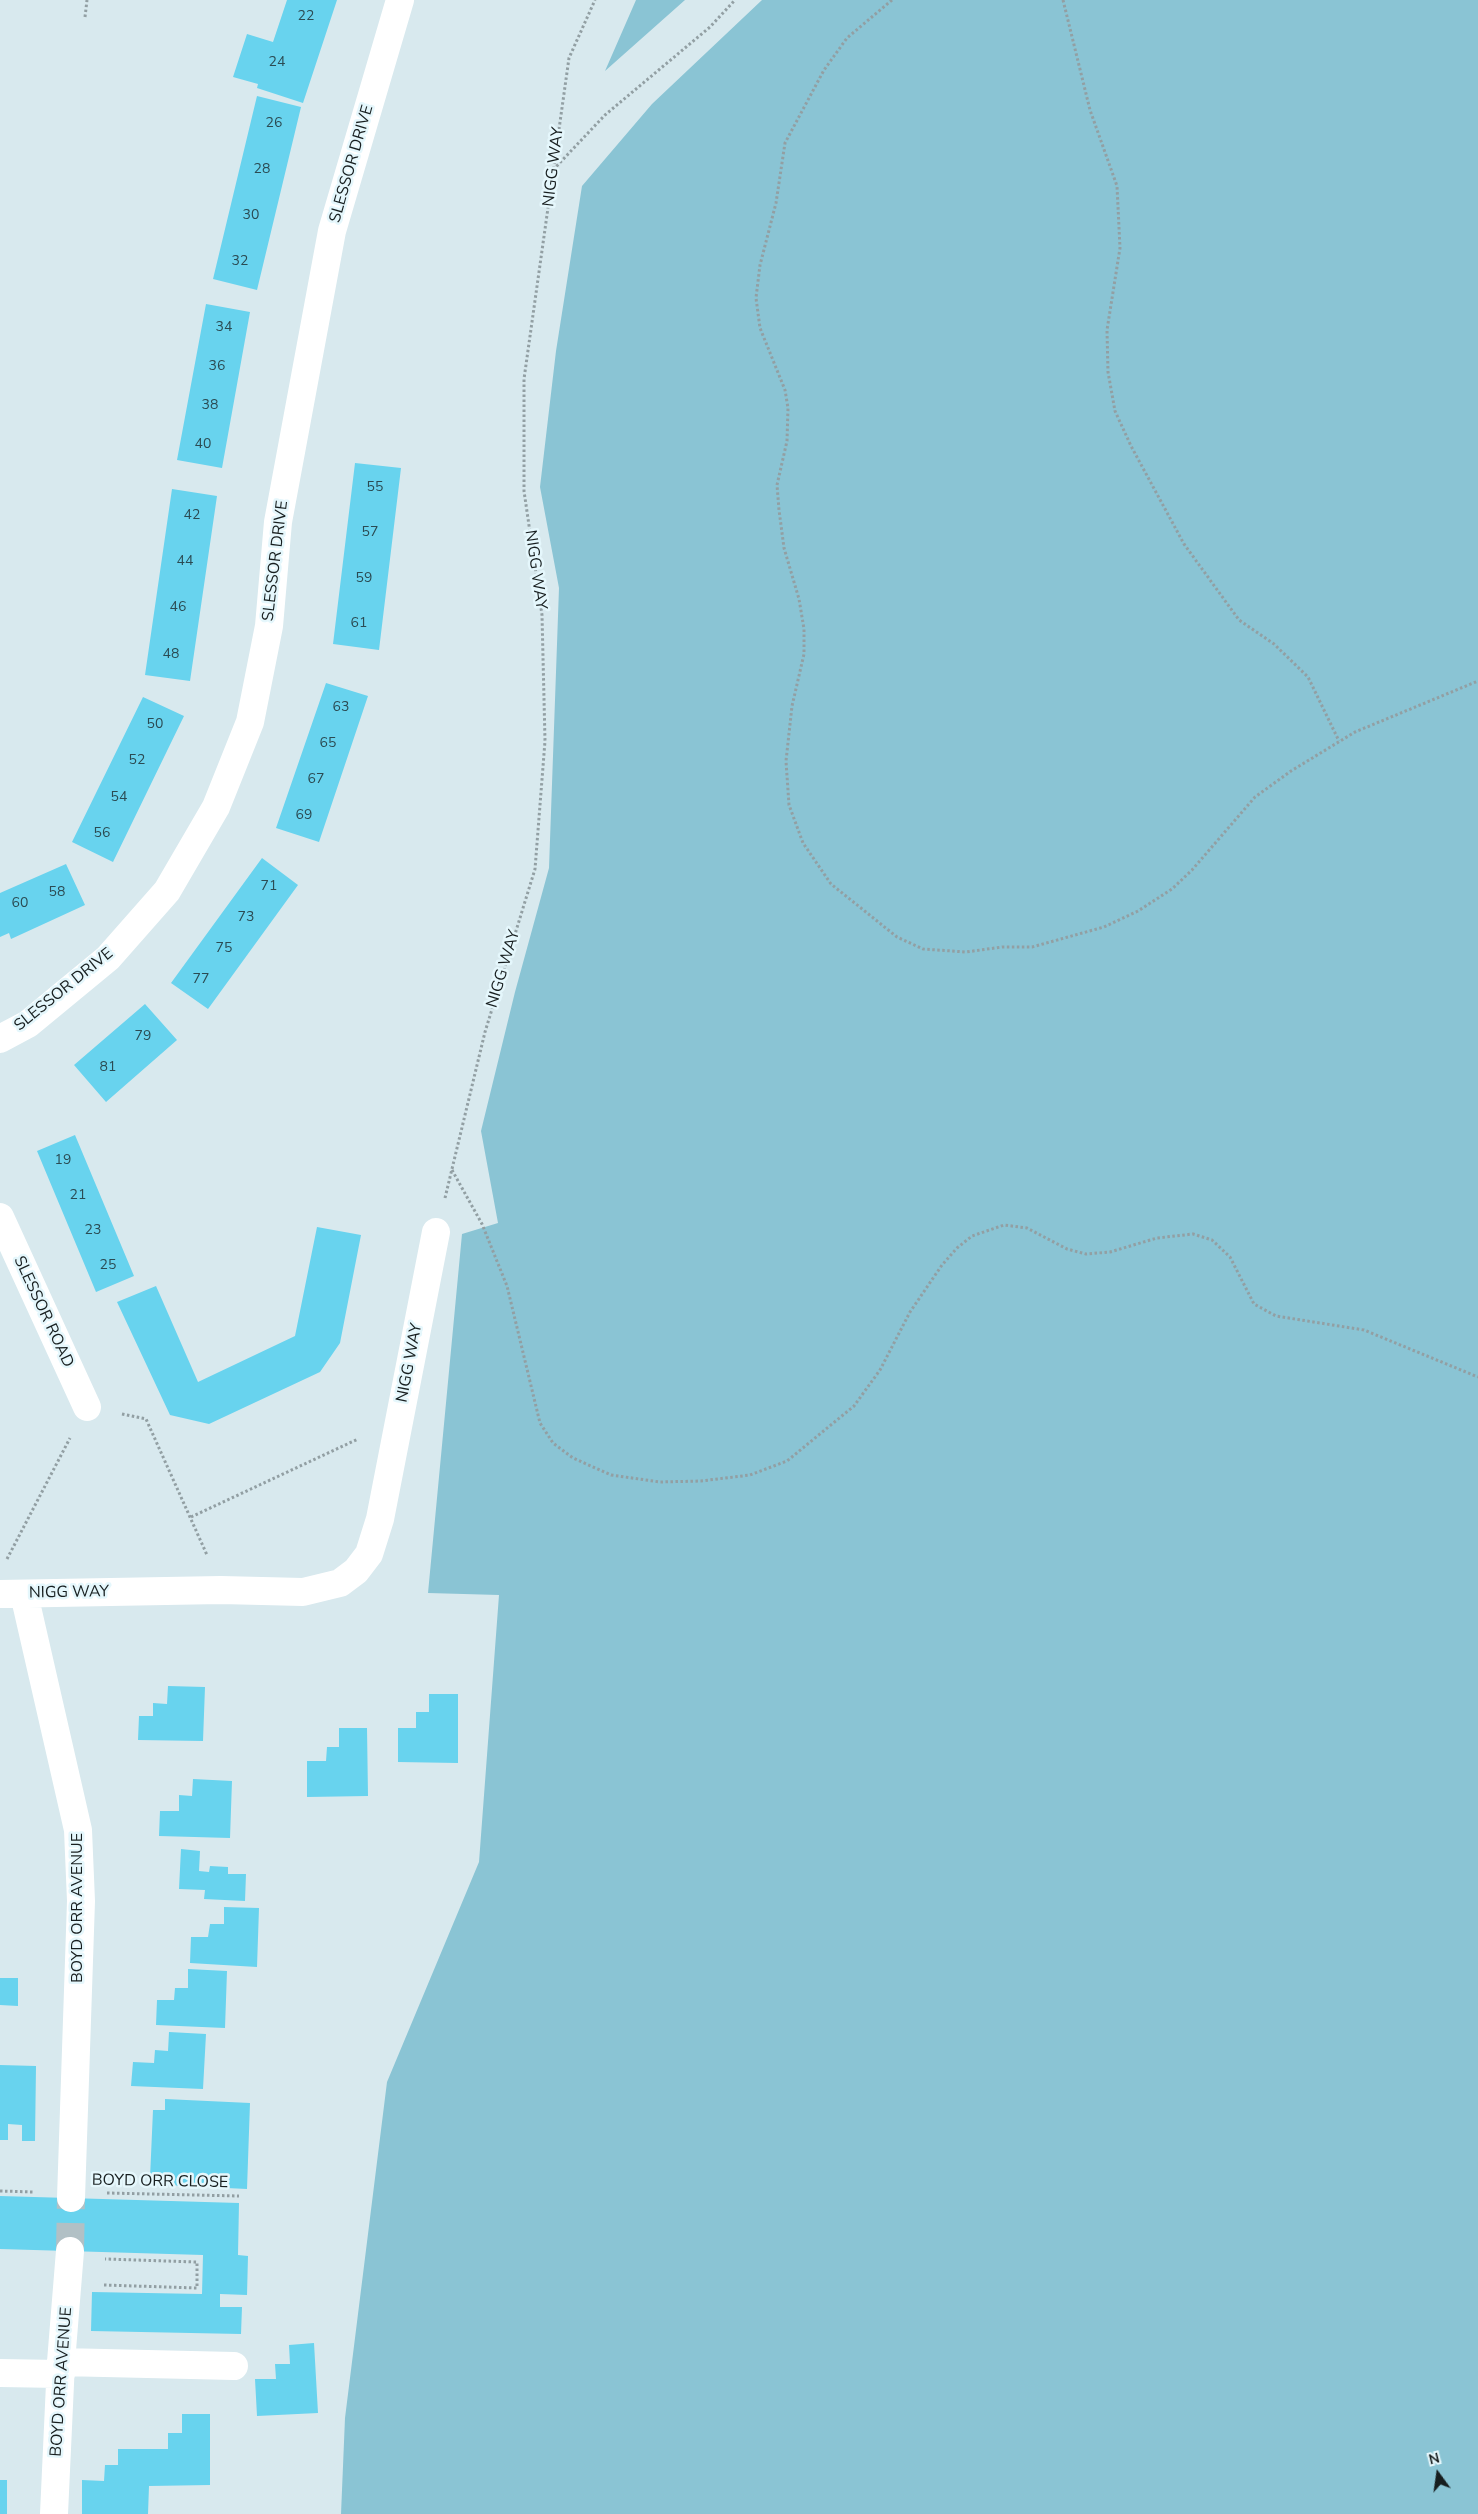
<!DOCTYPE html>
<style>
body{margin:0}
#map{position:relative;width:1478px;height:2514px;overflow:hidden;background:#d8e9ee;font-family:"Nunito Sans",sans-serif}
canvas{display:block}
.north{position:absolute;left:1413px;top:2449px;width:50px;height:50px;-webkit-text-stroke:4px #e5f7fc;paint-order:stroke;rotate:346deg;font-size:14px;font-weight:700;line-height:20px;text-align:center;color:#171e1f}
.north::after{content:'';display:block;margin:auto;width:18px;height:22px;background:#171e1f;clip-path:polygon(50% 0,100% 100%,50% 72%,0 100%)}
</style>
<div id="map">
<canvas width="1478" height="2514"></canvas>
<div class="north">N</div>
</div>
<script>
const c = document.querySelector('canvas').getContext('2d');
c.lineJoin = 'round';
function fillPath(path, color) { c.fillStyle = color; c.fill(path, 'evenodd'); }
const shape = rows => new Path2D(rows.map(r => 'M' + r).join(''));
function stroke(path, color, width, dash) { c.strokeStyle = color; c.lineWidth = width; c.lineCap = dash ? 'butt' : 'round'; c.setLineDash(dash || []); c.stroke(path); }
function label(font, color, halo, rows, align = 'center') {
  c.font = font + ' "Nunito Sans",sans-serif'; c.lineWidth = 5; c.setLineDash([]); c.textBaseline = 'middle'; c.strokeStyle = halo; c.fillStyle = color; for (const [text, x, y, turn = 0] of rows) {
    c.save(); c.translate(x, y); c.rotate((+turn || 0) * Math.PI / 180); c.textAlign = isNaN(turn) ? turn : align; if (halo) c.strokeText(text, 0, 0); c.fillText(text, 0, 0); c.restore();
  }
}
const green = shape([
 [636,0,685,0,605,71],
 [762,0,1478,0,1478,2514,341,2514,345,2418,387,2082,479,1862,499,1595,428,1593,462,1234,498,1223,481,1131,515,992,549,868,559,588,540,487,556,351,582,186,652,104]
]);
const building = shape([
 [287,0,337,0,303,103,257,88,258,84,233,77,247,34,273,42],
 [257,96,301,107,257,290,213,279],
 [206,304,250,312,222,468,177,460],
 [355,463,401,468,379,650,333,644],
 [172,489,217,496,190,681,145,675],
 [326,683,368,696,319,842,276,828],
 [143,697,184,716,113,862,72,842],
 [262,858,298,885,208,1009,171,983],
 [66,864,85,905,11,939,9,933,0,937,0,893],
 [145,1004,177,1040,106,1102,74,1065],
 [75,1135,134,1276,96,1292,37,1151],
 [317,1227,361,1235,340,1343,320,1372,209,1424,170,1415,117,1302,156,1286,198,1382,295,1336],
 [168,1686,205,1687,203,1741,138,1740,139,1716,153,1716,153,1703,167,1704],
 [429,1694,458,1694,458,1763,398,1762,398,1728,416,1728,416,1712,429,1712],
 [339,1728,367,1728,368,1796,307,1797,307,1761,326,1761,327,1747,339,1747],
 [193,1779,232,1781,230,1838,159,1836,160,1811,179,1811,179,1795,192,1796],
 [181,1849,200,1851,199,1871,209,1872,210,1866,228,1867,228,1874,246,1874,245,1901,204,1899,205,1890,179,1889],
 [224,1907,259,1908,257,1967,190,1963,191,1937,208,1937,210,1924,224,1924],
 [188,1969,227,1971,225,2028,156,2025,157,2000,174,2000,175,1988,188,1988],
 [0,1978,18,1978,18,2006,0,2005],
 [169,2032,206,2034,203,2089,131,2086,133,2062,154,2063,155,2050,168,2051],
 [0,2065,36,2066,35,2141,22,2141,22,2125,8,2124,8,2140,0,2140],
 [165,2099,250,2103,247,2189,165,2185,165,2178,150,2178,153,2110,165,2110],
 [0,2196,239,2203,238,2255,248,2256,247,2295,220,2294,220,2307,242,2307,241,2334,91,2331,92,2292,202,2294,203,2255,0,2249],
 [314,2343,318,2413,257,2416,255,2379,276,2379,275,2364,290,2364,289,2345],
 [182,2414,210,2414,210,2485,149,2486,148,2514,82,2514,82,2480,104,2481,105,2465,118,2465,118,2449,168,2449,168,2433,182,2433],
 [0,2480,7,2480,7,2514,0,2514]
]);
const minorTunnel = shape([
 [70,2251,71,2198]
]);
const path = shape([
 [892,0,847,38,824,70,785,143,776,203,760,265,756,298,760,328,785,390,788,408,787,441,777,485,779,510,784,548,799,599,804,629,804,654,792,706,786,761,789,805,803,843,831,884,897,937,923,949,966,952,1002,947,1032,947,1104,927,1138,911,1172,889,1192,870,1255,797,1291,771,1355,732,1478,681],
 [1063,0,1090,110,1117,186,1120,248,1107,330,1108,372,1115,411,1131,446,1184,544,1239,620,1274,644,1308,677,1339,741],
 [85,17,87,0],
 [553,170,605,115,710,27,735,0],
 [452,1170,482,1224,507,1286,540,1423,553,1443,573,1458,611,1475,660,1482,701,1481,750,1475,787,1461,854,1406,880,1370,910,1312,942,1265,957,1248,972,1236,1004,1225,1027,1228,1067,1249,1086,1254,1110,1252,1157,1238,1193,1234,1212,1240,1230,1257,1254,1304,1276,1316,1364,1330,1478,1377],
 [445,1198,485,1032,535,869,545,741,542,615,524,491,524,379,569,58,595,0],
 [122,1414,146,1419,207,1555],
 [191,1517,358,1439],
 [7,1559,70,1438],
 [0,2191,34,2192],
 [107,2193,239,2196],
 [104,2285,197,2288,197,2262,105,2259]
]);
const minor = shape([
 [0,1039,28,1024,108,958,167,891,216,807,250,722,269,626,278,522,332,231,400,0],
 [0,1217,87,1407],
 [0,1594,221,1590,303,1592,340,1583,356,1571,369,1554,380,1519,436,1232],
 [24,1594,78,1830,81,1901,71,2198],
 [61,2362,234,2366],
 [0,2373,61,2374],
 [54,2514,61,2362,70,2251]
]);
const numberNames = [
 ["22",306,17],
 ["24",277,63],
 ["26",274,124],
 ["28",262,170],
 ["30",251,216],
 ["32",240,262],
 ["34",224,328],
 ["36",217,367],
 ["38",210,406],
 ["40",203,445],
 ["55",375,488],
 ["42",192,516],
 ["57",370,533],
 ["44",185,562],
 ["59",364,579],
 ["46",178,608],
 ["61",359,624],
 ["48",171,655],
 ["63",341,708],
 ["50",155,725],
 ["65",328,744],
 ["52",137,761],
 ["67",316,780],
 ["54",119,798],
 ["69",304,816],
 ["56",102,834],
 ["71",269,887],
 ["58",57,893],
 ["60",20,904],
 ["73",246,918],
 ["75",224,949],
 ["77",201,980],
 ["79",143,1037],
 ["81",108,1068],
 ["19",63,1161],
 ["21",78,1196],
 ["23",93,1231],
 ["25",108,1266]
];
const streetNames = [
 ["SLESSOR DRIVE",352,164,-74],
 ["NIGG WAY",554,167,-83],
 ["SLESSOR DRIVE",276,561,-83],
 ["NIGG WAY",535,570,82],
 ["NIGG WAY",504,969,-73],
 ["SLESSOR DRIVE",64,990,-39],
 ["SLESSOR ROAD",43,1312,65],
 ["NIGG WAY",410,1363,-79],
 ["NIGG WAY",69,1593,-1],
 ["BOYD ORR AVENUE",78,1908,-90],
 ["BOYD ORR CLOSE",160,2182,1],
 ["BOYD ORR AVENUE",62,2382,-86]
];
fillPath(green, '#8ac4d4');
fillPath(building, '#68d3ee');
stroke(minorTunnel, '#b1c0c5', 28, [28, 14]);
stroke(path, '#929fa3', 3, [2.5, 2.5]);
stroke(minor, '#fff', 28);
label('14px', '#2b4b53', null, numberNames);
label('16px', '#171e1f', '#e5f7fc', streetNames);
</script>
